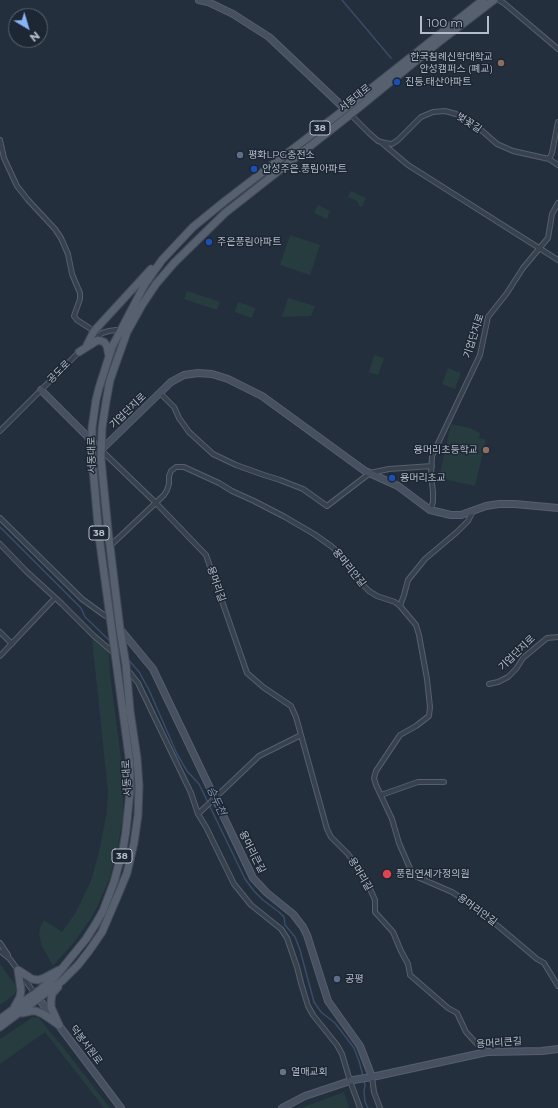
<!DOCTYPE html>
<meta charset="utf-8">
<style>
body{margin:0}
#map{position:relative;width:558px;height:1108px;overflow:hidden;background:#242f3e;font-family:Montserrat,sans-serif}
canvas{display:block}
.north{position:absolute;left:8px;top:8px;width:40px;height:40px;box-sizing:border-box;background:#1d2633;border:1px solid #59626f;border-radius:50%;rotate:142deg;font-size:11px;font-weight:700;line-height:16px;text-align:center;color:#b4bcc9}
.north::after{content:'';display:block;margin:auto;width:14px;height:18px;background:#8ab4f8;clip-path:polygon(50% 0,100% 100%,50% 72%,0 100%)}
.scale{position:absolute;left:420px;top:16px;width:69px;height:18px;box-sizing:border-box;border:2px solid #b4bcc9;border-top:0;padding-left:5px;font-size:12px;line-height:14px;white-space:nowrap;color:#b4bcc9;-webkit-text-stroke:3px #1d2633;paint-order:stroke}
</style>
<div id="map">
<canvas width="558" height="1108"></canvas>
<div class="north">N</div>
<div class="scale">100 m</div>
</div>
<script>
const c = document.querySelector('canvas').getContext('2d');
c.lineJoin = 'round';
function fillPath(path, color) { c.fillStyle = color; c.fill(path, 'evenodd'); }
const shape = rows => new Path2D(rows.map(r => 'M' + r).join(''));
function stroke(path, color, width, dash) { c.strokeStyle = color; c.lineWidth = width; c.lineCap = dash ? 'butt' : 'round'; c.setLineDash(dash || []); c.stroke(path); }
function label(font, color, halo, rows, align = 'center') {
  c.font = font + ' Montserrat,"Noto Sans KR",sans-serif'; c.lineWidth = 3; c.setLineDash([]); c.textBaseline = 'middle'; c.strokeStyle = halo; c.fillStyle = color; for (const [text, x, y, turn = 0] of rows) {
    c.save(); c.translate(x, y); c.rotate((+turn || 0) * Math.PI / 180); c.textAlign = isNaN(turn) ? turn : align; if (halo) c.strokeText(text, 0, 0); c.fillText(text, 0, 0); c.restore();
  }
}
const green = shape([
 [351,191,366,198,362,207,359,206,357,201,348,197],
 [318,205,330,211,327,219,314,213],
 [290,235,320,245,310,275,280,265],
 [187,291,220,302,217,310,184,299],
 [288,298,315,306,311,316,282,317],
 [238,302,255,308,252,318,235,312],
 [374,355,384,358,378,375,369,372],
 [448,368,461,373,455,389,442,384],
 [451,424,470,428,480,433,479,438,486,440,475,486,439,478],
 [92,639,109,652,110,674,123,774,123,817,117,851,109,880,96,909,91,918,75,941,53,966,42,946,39,935,40,928,44,920,62,932,76,912,91,881,98,856,106,817,108,792],
 [0,964,17,987,15,994,0,1005],
 [33,1017,39,1018,55,1038,62,1046,110,1108,104,1108,45,1032,0,1064,0,1039],
 [344,1092,349,1108,301,1108]
]);
const stream = shape([
 [342,0,391,58],
 [0,527,81,608,85,617,110,641],
 [127,658,139,672,149,690,177,754,187,771,199,784,245,879,254,891,263,900,279,912,284,917,285,925,295,937,300,950,314,1002,321,1012,335,1023,354,1048,359,1061,363,1076],
 [364,1081,365,1085,364,1092,365,1102,368,1108]
]);
const street = shape([
 [499,0,505,4,558,49],
 [345,109,369,133,378,141,385,143,392,144,398,140,421,117,433,112,445,111,456,114,480,129,497,144,513,151,549,159,552,153,558,122],
 [0,140,4,158,17,186,28,200,55,229,61,238,68,254,72,274,80,293,80,299,74,316,77,320,94,331],
 [382,143,408,165,558,260],
 [549,159,558,165],
 [95,339,102,333,109,331,116,330,121,331],
 [160,393,174,407,179,418,189,432,213,454,236,465,264,475,280,480,303,489,327,506,370,473,389,469,432,466],
 [0,431,80,351],
 [101,450,156,503,206,555,247,673,263,687,291,706,296,717,327,829,331,837,348,854,366,880,375,900,375,912,393,932,401,951,408,964,410,975,448,1008,457,1013,466,1032,476,1043,487,1052],
 [430,510,433,502,433,492,431,475,432,456,480,355,488,317,507,293,523,268,548,238,552,214,558,203],
 [0,518,82,599,104,615,110,618],
 [0,544,26,571,62,604,94,636,114,653],
 [110,546,164,495,167,490,169,484,169,476,171,471,176,467,184,467,219,483,232,491,254,501,285,517,314,534,331,546,340,554,356,578,369,591,377,596,395,602,400,606,416,625,419,635,427,679,430,707,429,716,416,726,400,735,376,771,374,778,376,785,392,819,399,843,412,873,415,876,452,892,466,901,498,926,537,959,544,963,558,986],
 [400,606,404,595,408,580,425,559,457,532,468,521,473,511],
 [0,632,12,644],
 [0,656,53,600],
 [127,669,138,683,191,793,198,814,206,827,234,884,251,905,281,929,287,938,297,967,301,983,308,1006,313,1015,337,1045,342,1054,350,1081,360,1108],
 [489,684,498,682,508,677,516,669,523,658,547,638,558,637],
 [381,795,418,782,444,782],
 [198,814,259,756,301,735],
 [0,943,8,955],
 [0,951,10,959,35,994],
 [372,1077,374,1092,380,1108]
]);
const secondary = shape([
 [199,0,208,2,233,14,269,37,345,109],
 [41,390,101,450,171,382,184,375,198,373,212,374,228,379,262,396,365,471,398,486,430,510,451,515,461,515,486,506,499,504,515,504,558,508],
 [120,629,153,669,253,878,267,893,293,914,303,927,307,935,328,1001,360,1046,372,1077],
 [36,995,121,1108],
 [282,1108,305,1096,353,1080,372,1077,487,1052,542,1051,558,1049]
]);
const primary = shape([
 [87,345,94,331,151,269],
 [79,352,98,340,104,342,107,346,109,356],
 [18,970,32,979,38,980,44,978,59,970],
 [58,987,52,994,51,1001,51,1007,59,1025],
 [14,1008,20,997,21,990,18,970],
 [22,1013,31,1011,36,1011,43,1014,59,1025],
 [0,1019,41,989,56,976,86,939,95,925,103,911,114,882,123,849,126,831,130,791,130,764,99,536,92,458,92,428,96,400,99,388,112,347,145,284,162,260,193,227,225,201,345,109,483,0],
 [0,1027,62,981,78,965,89,951,102,932,117,897,127,873,134,843,138,815,139,786,137,758,130,711,126,665,120,629,108,530,101,459,102,428,106,402,110,380,127,332,142,305,156,284,174,263,225,213,351,114,439,42,494,0]
]);
const markers = [
 [501,63,4,"#8d6e63"],
 [397,82,4,"#1a4fb4"],
 [240,155,4,"#5c6f8a"],
 [254,169,4,"#1a4fb4"],
 [209,242,4,"#1a4fb4"],
 [486,450,4,"#8d6e63"],
 [392,478,4,"#1a4fb4"],
 [387,874,5,"#e0444e"],
 [337,979,4,"#5c6f8a"],
 [283,1072,4,"#6b7280"]
];
const shields = [
 [320,128,20],
 [99,533,20],
 [122,856,20]
];
const shieldNames = [
 ["38",320,128],
 ["38",99,533],
 ["38",122,856]
];
const poiNames = [
 ["한국침례신학대학교",493,57,"right"],
 ["안성캠퍼스 (폐교)",493,69,"right"],
 ["진등.태산아파트",405,82],
 ["평화LPG충전소",248,155],
 ["안성주은.풍림아파트",262,169],
 ["주은풍림아파트",217,242],
 ["용머리초등학교",478,450,"right"],
 ["용머리초교",400,478],
 ["풍림연세가정의원",396,874],
 ["공평",345,979],
 ["열매교회",291,1072]
];
const streetNames = [
 ["서동대로",355,98,-39],
 ["벚꽃길",469,123,33],
 ["기업단지로",474,336,-72],
 ["공도로",59,372,-45],
 ["기업단지로",128,411,-44],
 ["서동대로",92,455,-91],
 ["용머리안길",349,568,51],
 ["용머리길",216,584,71],
 ["기업단지로",517,653,-44],
 ["서동대로",127,778,-93],
 ["용머리큰길",252,852,63],
 ["용머리길",360,874,59],
 ["용머리안길",477,910,36],
 ["용머리큰길",499,1043,-4],
 ["덕봉서원로",86,1045,53]
];
const waterNames = [
 ["승두천",216,801,65]
];
fillPath(green, '#263c3f');
stroke(stream, '#394c67', 1.5);
stroke(street, '#565f6c', 6);
stroke(secondary, '#565f6c', 8);
stroke(primary, '#414a57', 9);
stroke(street, '#38414e', 4);
stroke(secondary, '#465061', 6);
stroke(primary, '#56606e', 7);
for (const [x, y, r, color] of markers) { const dot = new Path2D(); dot.arc(x, y, r, 0, 2 * Math.PI); c.fillStyle = color; c.fill(dot); stroke(dot, '#1d2633', 1.5); }
for (const [x, y, w] of shields) { const box = new Path2D(); box.roundRect(x - w / 2, y - 7, w, 14, 3); c.fillStyle = '#1d2633'; c.fill(box); stroke(box, '#b4bcc9', 1); }
label('bold 9px', '#b4bcc9', null, shieldNames);
label('10px', '#b4bcc9', '#1d2633', poiNames, 'left');
label('10px', '#b4bcc9', '#1d2633', streetNames);
label('italic 11px', '#7c92b1', '#1d2633', waterNames);
</script>
